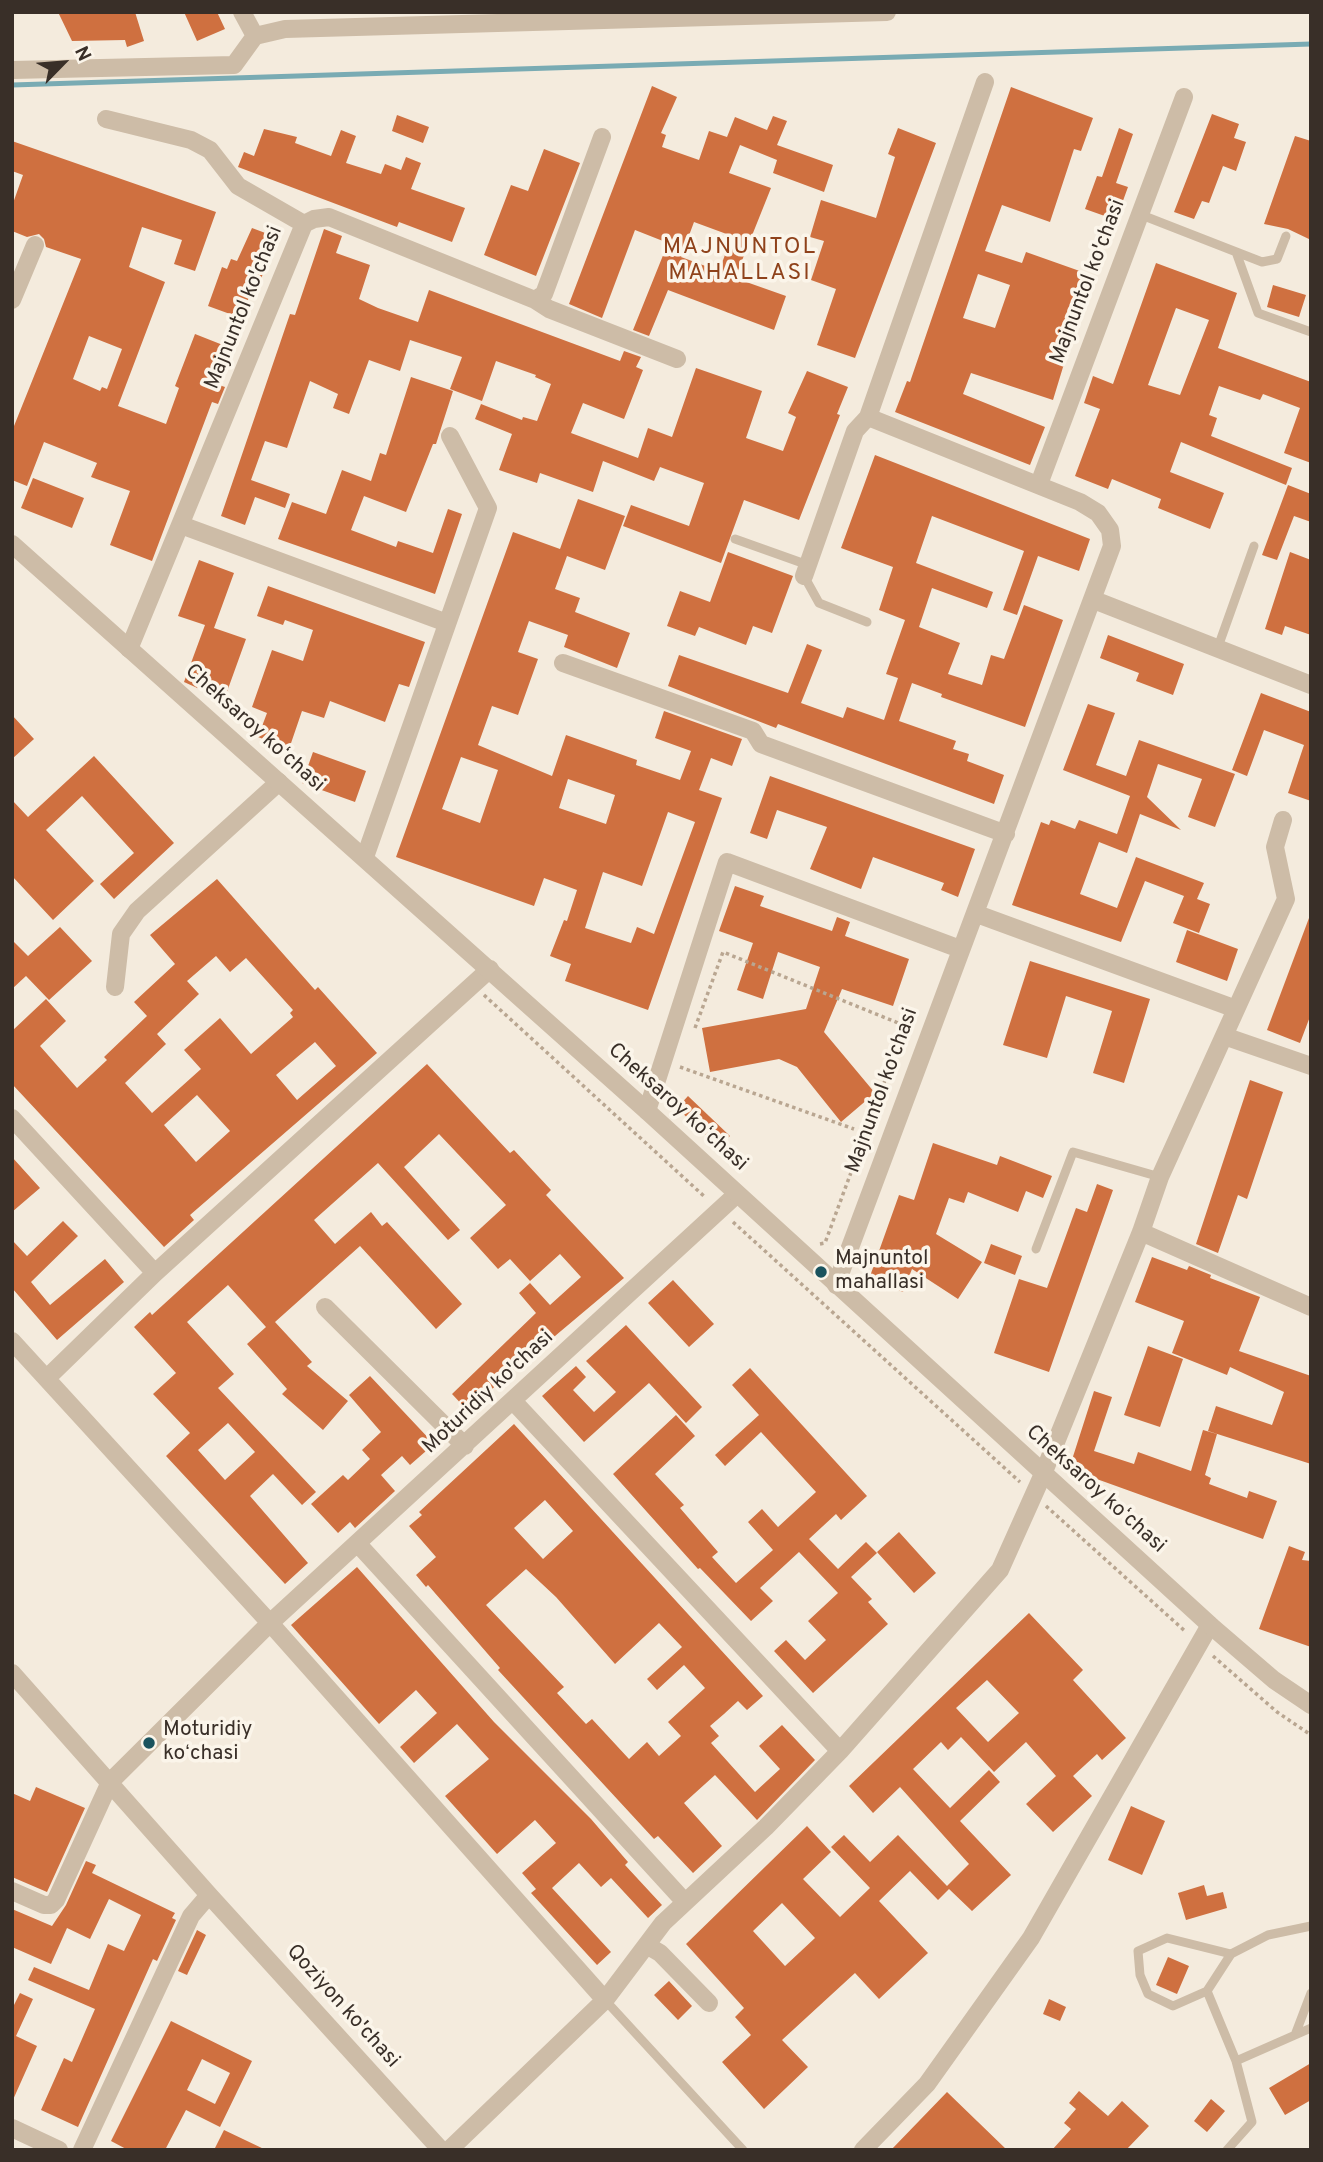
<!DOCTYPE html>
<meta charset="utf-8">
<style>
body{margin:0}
#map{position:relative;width:1323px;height:2162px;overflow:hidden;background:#f4ebdd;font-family:Overpass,sans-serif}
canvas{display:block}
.frame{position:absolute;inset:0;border:14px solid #392f28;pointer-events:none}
.north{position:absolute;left:28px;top:28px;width:70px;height:70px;-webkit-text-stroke:5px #fbf5ea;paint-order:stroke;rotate:65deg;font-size:19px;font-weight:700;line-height:28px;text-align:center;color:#392f28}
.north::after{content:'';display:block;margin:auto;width:24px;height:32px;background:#392f28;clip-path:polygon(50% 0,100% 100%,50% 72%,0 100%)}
</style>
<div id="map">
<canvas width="1323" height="2162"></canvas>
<div class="frame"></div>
<div class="north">N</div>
</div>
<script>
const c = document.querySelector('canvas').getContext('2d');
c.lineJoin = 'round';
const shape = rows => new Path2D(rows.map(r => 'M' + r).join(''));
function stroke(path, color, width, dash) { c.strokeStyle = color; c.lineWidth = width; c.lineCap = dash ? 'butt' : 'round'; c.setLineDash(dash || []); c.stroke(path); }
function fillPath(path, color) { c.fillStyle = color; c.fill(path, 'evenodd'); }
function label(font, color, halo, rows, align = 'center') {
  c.font = font + ' Overpass,sans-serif'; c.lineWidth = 7; c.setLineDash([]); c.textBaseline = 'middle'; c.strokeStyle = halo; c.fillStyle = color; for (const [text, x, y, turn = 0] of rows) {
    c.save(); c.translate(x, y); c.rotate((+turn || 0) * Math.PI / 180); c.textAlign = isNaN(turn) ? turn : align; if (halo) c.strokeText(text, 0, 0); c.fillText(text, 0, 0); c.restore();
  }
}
const stream = shape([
 [12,85,1311,44]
]);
const building = shape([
 [58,12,135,12,144,41,127,47,125,40,72,41],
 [184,12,217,12,225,29,197,41],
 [652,86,677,97,661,133,666,135,662,147,699,160,709,131,727,137,735,117,767,130,773,116,787,121,777,145,833,165,824,192,773,173,777,160,740,145,729,173,771,188,735,278,786,296,774,330,668,290,649,336,633,330,668,243,635,230,602,318,569,304],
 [694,222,732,236,719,271,681,257],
 [1011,87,1093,118,1081,151,1074,149,1050,222,1002,205,985,251,1022,263,1026,252,1091,275,1053,400,971,373,963,394,1045,427,1030,465,895,412,907,381,910,382],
 [978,274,1010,285,995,328,963,318],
 [1212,114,1239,124,1234,138,1246,142,1236,171,1223,166,1209,203,1202,201,1194,219,1174,212],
 [397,115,429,127,423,143,392,131],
 [898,128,936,143,855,358,817,345,836,289,811,280,824,241,810,237,821,200,876,218,895,157,888,154],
 [1119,128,1133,134,1116,183,1128,187,1116,220,1085,209,1097,176,1102,177],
 [264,129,297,137,295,143,331,156,341,130,356,136,346,163,381,174,385,164,401,170,406,157,421,163,411,189,465,208,452,242,399,222,397,227,238,167,244,152,254,156],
 [1295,136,1311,141,1311,240,1288,229,1264,224],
 [12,141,216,212,195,271,174,264,182,240,142,227,129,267,165,282,118,406,166,424,179,388,175,386,195,334,233,349,219,385,225,387,218,404,212,402,152,561,110,545,130,491,91,477,97,463,44,442,27,486,12,480,12,431,81,259,46,247,44,239,39,234,27,237,12,231,12,206,23,175,12,171],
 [89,336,122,349,107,389,102,387,100,391,73,379],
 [544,149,580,163,536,276,484,255,511,185,528,191],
 [252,228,276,237,256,293,251,292,241,318,208,306,222,267,227,269,231,259,237,261],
 [324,229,342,236,336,253,370,265,359,299,378,308,418,322,429,290,620,361,624,351,641,357,636,367,643,370,624,419,583,403,571,433,638,458,648,428,672,437,696,368,762,391,746,438,783,451,796,417,788,413,807,371,848,387,837,414,840,415,799,520,744,500,721,563,623,526,631,505,689,526,704,483,660,467,654,481,603,461,593,492,540,473,537,483,499,470,512,434,475,419,481,404,522,420,523,417,537,421,551,384,535,377,536,375,496,361,482,401,450,389,462,357,410,340,400,371,369,360,349,414,333,408,338,394,310,381,287,448,265,441,251,480,290,494,285,508,255,497,245,525,221,516,290,314,295,315],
 [1156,263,1237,293,1218,348,1311,382,1311,463,1284,453,1300,408,1263,394,1260,400,1219,386,1209,415,1217,418,1211,436,1292,468,1286,485,1181,442,1170,472,1224,493,1210,529,1158,508,1161,499,1112,479,1108,489,1075,476,1100,409,1084,403,1093,376,1113,384],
 [1176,308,1209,320,1180,395,1148,385],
 [1273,285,1306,295,1299,317,1267,307],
 [411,377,453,391,436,444,433,444,406,512,364,496,351,530,396,547,398,541,433,553,448,509,462,514,435,594,278,539,292,502,326,514,342,470,371,481,380,453,386,455],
 [875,455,1090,539,1079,571,1038,556,1017,615,1003,610,1024,551,932,516,916,563,993,592,987,608,932,588,919,627,960,643,948,674,982,685,991,655,1004,659,1024,605,1063,620,1025,727,941,697,942,694,912,683,899,721,956,741,953,749,969,754,967,761,1004,775,994,804,778,724,776,728,668,686,679,655,788,693,807,644,822,650,801,703,843,718,847,707,884,720,898,678,886,674,905,620,879,610,893,567,841,548],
 [33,478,84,498,72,528,21,508],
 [1288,485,1311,494,1311,522,1294,516,1277,560,1262,555],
 [578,499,625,516,605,570,567,556,555,589,580,598,575,612,630,633,617,668,564,647,568,635,529,621,518,652,538,659,518,715,492,706,478,745,552,776,566,735,637,760,636,765,680,780,691,751,655,738,664,711,742,739,732,766,711,758,699,790,722,798,648,1010,565,981,571,964,550,956,564,920,567,921,577,890,544,878,534,906,396,857,513,532,560,549],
 [461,757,498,770,480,823,442,809],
 [568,779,615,795,606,824,559,808],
 [668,812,695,822,654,934,637,927,631,943,585,928,603,872,642,886],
 [728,552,793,576,772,633,753,626,746,645,699,627,695,636,667,626,680,591,710,602],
 [1290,552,1311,560,1311,635,1285,626,1282,635,1265,629],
 [199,560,234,573,214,628,246,639,224,700,184,682,205,625,178,616],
 [268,586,425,642,409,687,399,684,385,722,330,701,324,718,302,711,289,749,258,737,267,713,252,707,272,650,303,661,313,630,285,620,283,625,257,616],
 [1108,635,1184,664,1173,695,1136,681,1139,673,1100,658],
 [1261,693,1311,712,1311,801,1288,793,1304,745,1264,730,1247,776,1232,770],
 [1088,704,1115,713,1096,765,1126,776,1139,740,1235,774,1215,827,1188,817,1202,779,1158,764,1147,797,1181,830,1140,814,1127,853,1099,842,1080,894,1117,908,1136,857,1204,883,1197,899,1210,904,1199,933,1173,923,1184,896,1145,881,1121,942,1012,905,1041,822,1049,825,1051,820,1075,829,1079,820,1117,834,1130,796,1063,770],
 [12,715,34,739,12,759],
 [313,752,366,771,355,802,302,783],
 [94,756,174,843,114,899,100,884,134,853,82,796,46,830,94,881,53,920,12,876,12,800,28,817],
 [770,776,975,849,958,897,941,890,944,883,873,857,861,889,810,869,827,827,777,810,767,839,750,833],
 [217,879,315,990,318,987,377,1053,190,1215,194,1220,164,1247,12,1084,12,1031,46,999,66,1021,40,1046,77,1088,107,1060,104,1057,147,1016,134,1002,175,964,150,935],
 [216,956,230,972,246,958,293,1010,290,1013,293,1017,251,1054,220,1018,184,1050,201,1069,152,1113,125,1083,166,1044,157,1034,199,994,187,981],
 [315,1042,336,1066,297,1100,276,1075],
 [197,1095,230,1131,196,1162,164,1125],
 [735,886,764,896,760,906,832,931,837,917,850,922,845,936,909,959,893,1006,842,989,824,1032,875,1093,841,1122,797,1067,779,1059,710,1072,702,1028,806,1009,820,967,778,952,763,999,737,990,753,943,719,931],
 [1309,918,1311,1014,1300,1043,1267,1030],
 [60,927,92,961,49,1000,26,976,12,989,12,940,28,956],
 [1187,930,1238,949,1227,981,1176,962],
 [1030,961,1150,999,1124,1083,1093,1073,1112,1011,1066,996,1047,1058,1003,1045],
 [427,1064,510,1153,514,1150,551,1190,546,1195,624,1278,467,1410,452,1394,536,1313,519,1293,530,1283,550,1305,581,1277,560,1254,530,1281,510,1259,498,1269,470,1238,506,1205,439,1134,404,1167,460,1230,448,1240,378,1163,314,1220,335,1244,371,1212,382,1226,387,1222,462,1304,436,1329,360,1246,275,1322,312,1362,307,1366,348,1401,323,1430,282,1394,287,1389,247,1344,266,1327,228,1285,187,1322,234,1374,218,1388,316,1492,302,1505,273,1474,250,1496,308,1563,285,1584,166,1456,190,1433,153,1394,176,1373,134,1327,150,1312,152,1315],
 [228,1423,255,1452,225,1480,198,1450],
 [1250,1080,1283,1092,1247,1199,1238,1195,1218,1253,1196,1244],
 [688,1096,730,1136,718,1147,677,1108],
 [933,1143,997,1165,1000,1156,1052,1176,1043,1198,1026,1191,1018,1212,968,1192,964,1203,949,1198,936,1234,982,1262,958,1299,912,1269,903,1292,869,1279,899,1195,914,1200],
 [12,1157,40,1188,12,1212],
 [1097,1184,1113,1190,1049,1372,994,1353,1019,1279,1047,1288,1076,1208,1087,1212],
 [63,1221,78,1236,31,1282,50,1305,105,1259,124,1282,57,1340,12,1288,12,1240,27,1256],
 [991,1244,1022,1256,1015,1275,984,1263],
 [1152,1257,1187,1270,1189,1266,1211,1275,1210,1278,1260,1297,1239,1351,1311,1376,1311,1464,1208,1431,1216,1406,1272,1425,1284,1392,1230,1367,1227,1375,1172,1353,1184,1321,1135,1302],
 [673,1280,714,1324,689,1347,648,1303],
 [626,1325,702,1407,686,1423,649,1383,584,1442,542,1396,576,1366,586,1377,573,1390,594,1412,616,1392,586,1361],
 [1148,1346,1183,1359,1160,1427,1124,1415],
 [750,1368,867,1496,841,1520,836,1514,809,1539,838,1569,866,1542,877,1553,851,1577,872,1599,868,1602,888,1624,813,1693,774,1651,786,1640,805,1660,826,1640,808,1621,838,1593,799,1552,760,1588,773,1601,751,1621,700,1568,698,1569,613,1474,676,1415,695,1436,655,1474,684,1505,680,1508,718,1552,712,1557,736,1583,773,1550,748,1522,762,1509,778,1527,816,1492,761,1432,725,1466,715,1455,759,1415,732,1385],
 [370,1376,434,1444,410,1465,402,1456,381,1475,395,1491,355,1528,350,1522,338,1533,311,1504,343,1475,348,1480,370,1459,362,1450,381,1432,349,1395],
 [1094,1391,1112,1397,1094,1451,1134,1464,1138,1452,1191,1471,1203,1430,1217,1434,1205,1475,1211,1478,1209,1484,1247,1498,1249,1491,1277,1501,1263,1539,1069,1469],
 [514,1424,763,1696,747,1710,738,1701,724,1714,710,1726,719,1736,711,1743,755,1792,780,1769,759,1746,782,1725,815,1760,757,1820,715,1775,684,1803,722,1846,693,1873,658,1836,654,1839,498,1670,500,1668,428,1585,426,1587,416,1575,436,1557,409,1526,422,1515,419,1512],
 [545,1500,573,1531,543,1559,514,1528],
 [526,1569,556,1597,615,1664,659,1623,682,1647,647,1679,657,1690,684,1665,705,1688,668,1722,681,1736,659,1756,647,1742,629,1759,592,1719,586,1724,557,1693,564,1687,486,1605],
 [899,1532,936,1573,914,1593,877,1552],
 [1289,1546,1305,1552,1302,1560,1311,1561,1311,1647,1259,1629],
 [357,1567,494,1722,591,1819,628,1862,625,1865,662,1905,648,1918,611,1878,601,1887,579,1863,552,1888,611,1952,597,1965,531,1893,536,1889,522,1873,556,1843,535,1820,497,1854,445,1796,489,1759,457,1724,414,1763,400,1747,437,1713,416,1690,379,1724,291,1625],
 [1029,1613,1083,1670,1073,1680,1126,1738,1102,1760,1097,1754,1073,1776,1092,1796,1053,1832,1026,1804,1056,1776,1026,1742,994,1772,961,1737,948,1750,941,1742,913,1769,950,1808,989,1770,1000,1782,960,1821,1011,1875,972,1911,949,1889,938,1900,910,1871,879,1901,928,1953,879,1999,855,1973,782,2040,808,2067,764,2109,722,2062,751,2035,735,2017,744,2008,686,1944,807,1826,831,1852,803,1879,840,1917,870,1888,831,1847,844,1835,870,1862,898,1835,947,1886,969,1864,900,1787,873,1813,849,1786],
 [987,1680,1019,1713,988,1742,956,1708],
 [782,1903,815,1938,785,1966,753,1931],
 [36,1787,85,1808,47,1892,12,1877,12,1793,30,1801],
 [1131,1806,1165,1821,1142,1875,1108,1860],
 [86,1861,96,1865,92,1873,175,1913,172,1918,176,1920,157,1961,153,1959,78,2127,41,2110,64,2058,72,2062,95,2009,28,1980,34,1967,89,1990,108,1944,124,1951,141,1915,109,1899,90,1939,67,1928,51,1964,12,1947,12,1909,52,1926,66,1905],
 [1204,1885,1207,1896,1223,1892,1227,1908,1186,1920,1178,1893],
 [197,1930,206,1935,187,1975,178,1971],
 [1168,1957,1189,1966,1177,1994,1156,1985],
 [669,1981,692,2006,678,2020,654,1995],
 [20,1993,33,1999,16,2036,37,2046,12,2102,12,2009],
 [1049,1999,1066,2007,1060,2021,1043,2014],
 [171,2021,252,2061,220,2127,186,2110,165,2150,128,2150,111,2141],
 [202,2059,230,2073,215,2104,187,2090],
 [1311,2063,1311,2100,1285,2115,1269,2088],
 [1079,2091,1108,2116,1122,2101,1149,2126,1126,2150,1052,2150,1071,2129,1064,2123,1076,2109,1069,2103],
 [947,2092,1007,2150,891,2150],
 [1211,2099,1225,2111,1207,2132,1194,2121],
 [224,2130,266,2150,214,2150]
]);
const path = shape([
 [484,995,706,1198],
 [695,1028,723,952,913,1029],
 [680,1067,854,1129],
 [733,1222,1020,1482],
 [820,1244,825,1243,905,1026],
 [1046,1506,1186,1632],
 [1213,1656,1277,1712,1311,1735]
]);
const service = shape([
 [1139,214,1262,262,1277,259,1286,236],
 [1236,252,1258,313,1311,332],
 [735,539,808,565],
 [804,576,819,603,867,622],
 [1218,647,1254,546],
 [1036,1249,1073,1152,1160,1177],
 [1207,1991,1173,2006,1148,1994,1140,1975,1138,1951,1167,1938,1231,1954],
 [605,2000,743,2150],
 [1295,2035,1311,1993],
 [1236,2061,1207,1991,1231,1954,1268,1935,1311,1926],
 [1227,2150,1252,2122,1236,2061,1311,2028]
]);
const minor = shape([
 [242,12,255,36],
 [12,70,234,65,255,36,285,29,887,12],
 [106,119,191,140,210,150,238,186,304,224],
 [12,300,35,245],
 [535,300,549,309,677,359],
 [1039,484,1184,97],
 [181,525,447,623],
 [804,576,855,431,868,417,985,82],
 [1094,600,1311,685],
 [129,649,304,224,314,219,329,217,535,300,544,294,602,137],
 [563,663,753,731,761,744,1006,834],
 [365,857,488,508,450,436],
 [977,914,1236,1009],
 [115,987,121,934,137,911,279,782],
 [1224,1036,1311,1066],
 [647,1111,727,862,960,949],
 [12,1118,155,1273],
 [1141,1232,1311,1307],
 [836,1285,1112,546,1110,530,1098,513,1080,502,868,417],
 [325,1307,465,1446],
 [12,1341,270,1623,605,2000],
 [47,1378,155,1273,490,969],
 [514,1402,840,1751],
 [358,1544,684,1901],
 [12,1673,209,1895,441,2150],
 [12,1891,44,1905,51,1905,56,1900,110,1782,270,1623,737,1194],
 [648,1946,660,1953,709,2003],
 [12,2128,59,2150],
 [82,2150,191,1916,209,1895],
 [449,2150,605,2000,663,1923,766,1827,840,1751,1000,1570,1043,1474,1141,1232,1160,1177,1286,899,1275,847,1283,820],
 [863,2150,927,2084,1031,1938,1210,1625]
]);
const tertiary = shape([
 [12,544,647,1111,1210,1625,1274,1680,1311,1705]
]);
const markers = [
 [821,1272,7,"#1a535e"],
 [149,1743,7,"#1a535e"]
];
const streetNames = [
 ["Majnuntol ko'chasi",1089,282,-69],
 ["Majnuntol ko'chasi",245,308,-68],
 ["Cheksaroy koʻchasi",254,729,42],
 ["Majnuntol ko'chasi",883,1091,-70],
 ["Cheksaroy koʻchasi",677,1108,42],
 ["Moturidiy ko'chasi",489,1393,-43],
 ["Cheksaroy koʻchasi",1095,1490,42],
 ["Qoziyon ko'chasi",342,2007,48]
];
const poiNames = [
 ["Majnuntol",835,1260],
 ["mahallasi",835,1284],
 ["Moturidiy",163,1731],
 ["koʻchasi",163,1755]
];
const neighbourhoodNames = [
 ["MAJNUNTOL",740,248],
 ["MAHALLASI",740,274]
];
stroke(stream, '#79abb3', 5);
fillPath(building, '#cf7040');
stroke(path, '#b9a691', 3.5, [3.5, 3.5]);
stroke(service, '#cdbca7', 9);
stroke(minor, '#cdbca7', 18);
stroke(tertiary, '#cdbca7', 18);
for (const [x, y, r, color] of markers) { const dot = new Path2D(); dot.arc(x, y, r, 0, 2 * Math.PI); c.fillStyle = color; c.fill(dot); stroke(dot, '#fbf5ea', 2.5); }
label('21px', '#392f28', '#fbf5ea', streetNames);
label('21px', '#392f28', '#fbf5ea', poiNames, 'left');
c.letterSpacing = '2px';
label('23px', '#8f421b', '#fbf5ea', neighbourhoodNames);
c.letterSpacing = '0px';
</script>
